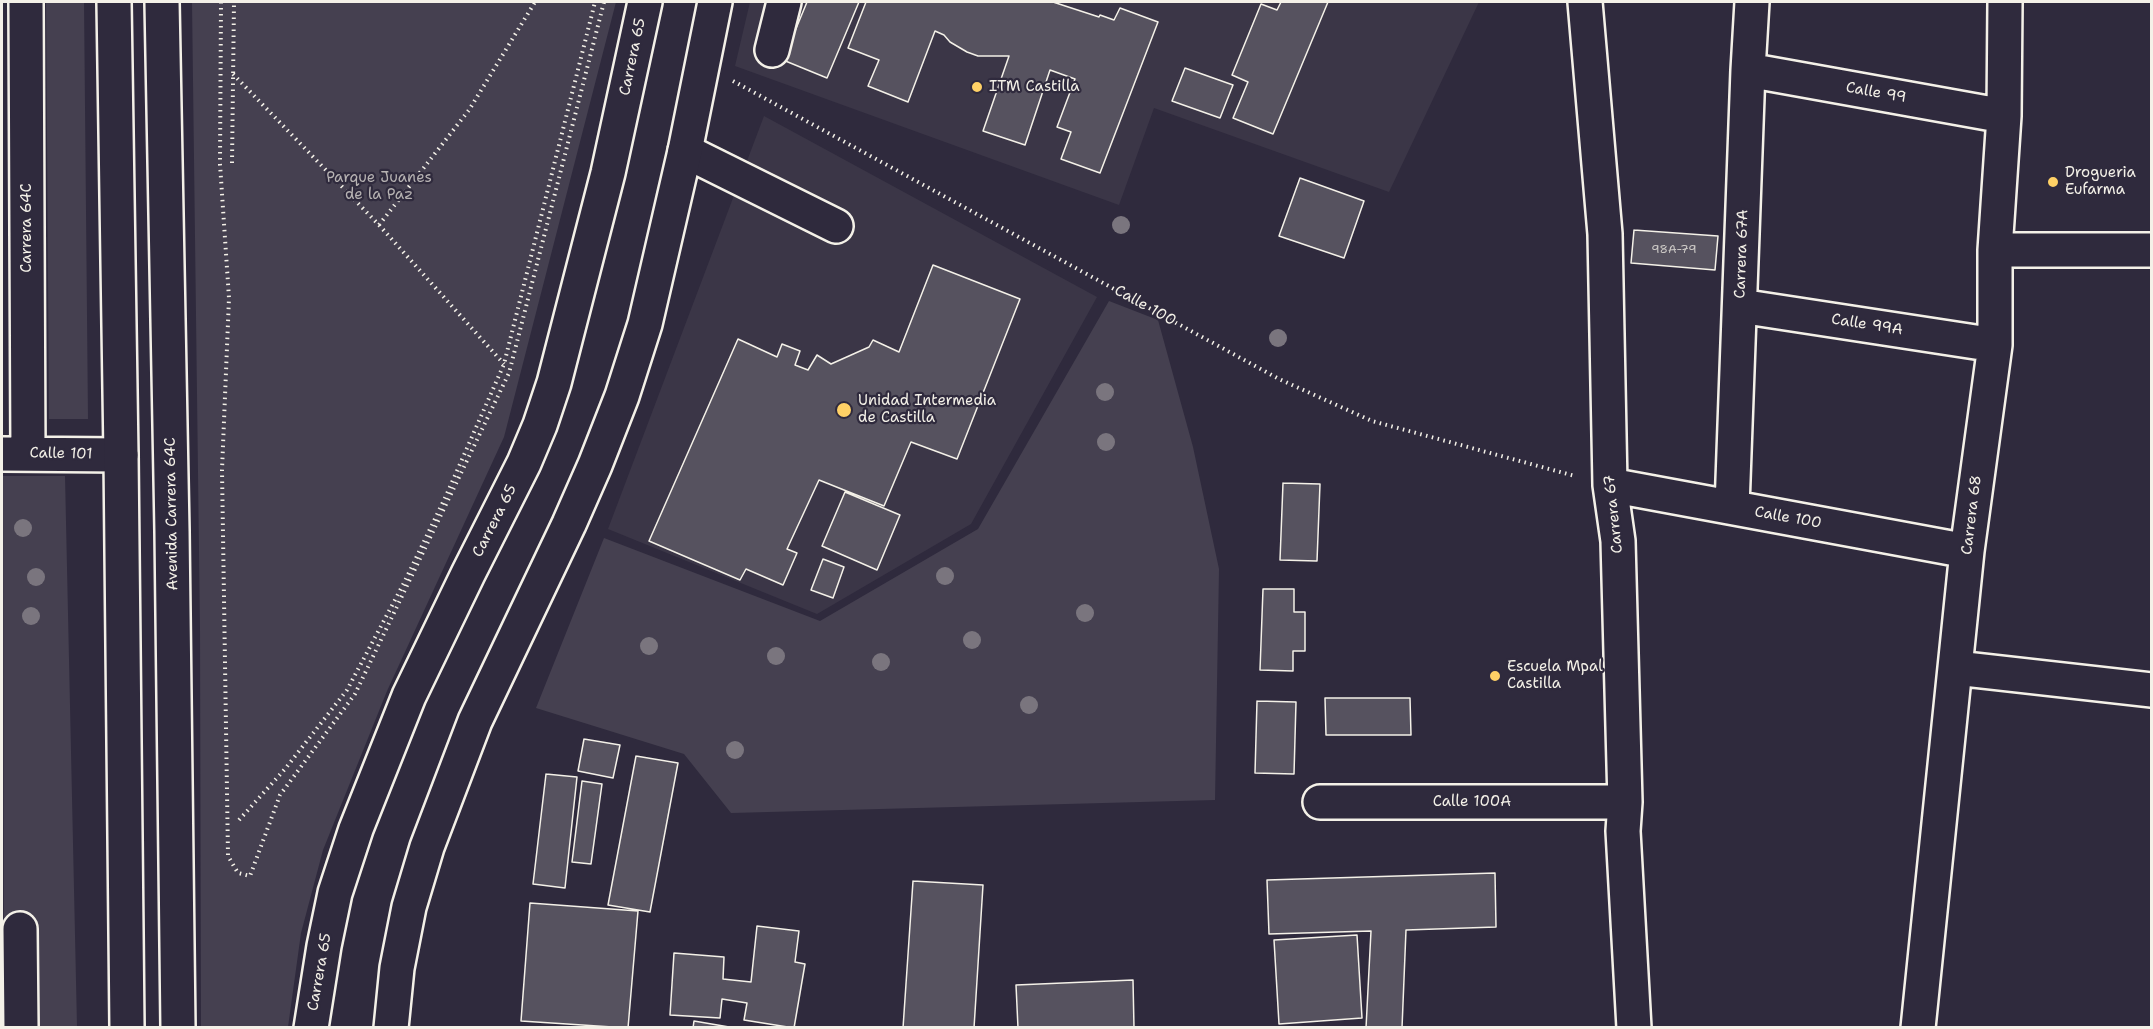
<!DOCTYPE html>
<style>
body{margin:0}
#map{position:relative;width:2153px;height:1029px;overflow:hidden;background:#2f2a3d;font-family:"Shantell Sans",sans-serif}
canvas{display:block}
.frame{position:absolute;inset:0;border:3px solid #f4f1e8;pointer-events:none}
</style>
<div id="map">
<canvas width="2153" height="1029"></canvas>
<div class="frame"></div>
</div>
<script>
const c = document.querySelector('canvas').getContext('2d');
c.lineJoin = 'round';
function fillPath(path, color) { c.fillStyle = color; c.fill(path, 'evenodd'); }
const shape = rows => new Path2D(rows.map(r => 'M' + r).join(''));
function stroke(path, color, width, dash) { c.strokeStyle = color; c.lineWidth = width; c.lineCap = dash ? 'butt' : 'round'; c.setLineDash(dash || []); c.stroke(path); }
function label(font, color, halo, rows, align = 'center') {
  c.font = font + ' "Shantell Sans",sans-serif'; c.lineWidth = 4.5; c.setLineDash([]); c.textBaseline = 'middle'; c.strokeStyle = halo; c.fillStyle = color; for (const [text, x, y, turn = 0] of rows) {
    c.save(); c.translate(x, y); c.rotate((+turn || 0) * Math.PI / 180); c.textAlign = isNaN(turn) ? turn : align; if (halo) c.strokeText(text, 0, 0); c.fillText(text, 0, 0); c.restore();
  }
}
const built = shape([
 [750,2,1479,2,1389,192,1154,108,1119,205,735,66],
 [764,116,1097,297,971,524,817,614,608,529]
]);
const green = shape([
 [46,2,84,2,88,419,49,419],
 [192,2,616,2,504,437,387,691,323,850,301,933,288,1027,201,1027,200,629],
 [1109,301,1158,320,1193,447,1219,569,1215,800,731,813,684,754,536,708,604,538,820,621,978,529],
 [3,476,65,476,77,1027,4,1027]
]);
const building = shape([
 [807,2,859,2,827,78,783,60,807,2],
 [866,2,1053,2,1099,17,1100,15,1114,20,1120,8,1158,22,1100,173,1061,159,1071,132,1057,127,1075,79,1050,70,1025,145,983,131,1009,56,978,56,967,52,950,42,944,35,935,31,908,102,868,86,879,60,848,48,866,2],
 [1281,2,1328,2,1273,134,1233,118,1248,82,1232,75,1261,4,1277,10,1281,2],
 [1185,68,1233,85,1220,118,1172,101,1185,68],
 [1300,178,1364,201,1344,258,1279,236,1300,178],
 [1634,230,1718,236,1715,270,1631,263,1634,230],
 [933,265,1020,299,957,459,911,442,884,506,819,480,787,549,797,553,783,585,746,569,740,580,649,541,738,339,777,357,782,344,800,351,795,365,808,370,817,355,831,364,869,347,873,340,899,352,933,265],
 [1283,483,1320,484,1317,561,1280,560,1283,483],
 [845,492,900,515,877,570,822,546,845,492],
 [823,559,844,567,833,598,811,590,823,559],
 [1263,589,1294,589,1294,612,1305,612,1305,651,1293,651,1293,671,1260,670,1263,589],
 [1325,698,1410,698,1411,735,1326,735,1325,698],
 [1257,701,1296,702,1294,774,1255,773,1257,701],
 [584,739,620,745,613,778,578,771,584,739],
 [636,756,678,763,650,912,608,905,636,756],
 [546,774,577,777,565,888,533,884,546,774],
 [582,781,602,784,591,864,572,862,582,781],
 [1495,873,1496,927,1406,930,1402,1028,1366,1028,1371,931,1269,934,1267,880,1495,873],
 [913,881,983,885,974,1028,903,1028,913,881],
 [530,903,638,911,628,1028,521,1021,530,903],
 [757,926,799,931,795,962,805,964,794,1028,744,1020,747,1003,722,999,720,1018,670,1015,674,953,724,957,723,979,751,982,757,926],
 [1357,935,1362,1018,1279,1024,1274,940,1357,935],
 [1133,980,1134,1028,1018,1028,1016,985,1133,980],
 [694,1021,735,1028,693,1028,694,1021]
]);
const path = shape([
 [221,2,220,164,229,298,222,470,228,856,238,873,250,876,280,795,355,694,509,373,604,2],
 [233,74,379,225,504,364],
 [733,81,1279,379,1372,421,1575,476],
 [232,163,234,2],
 [379,225,469,110,535,2],
 [239,820,285,769,347,690,404,583,446,496,504,364,595,2]
]);
const minor = shape([
 [26,2,28,454],
 [1585,2,1605,234,1610,485,1618,541,1625,802,1623,831,1634,1028],
 [772,50,784,2],
 [1748,70,2004,116],
 [685,151,836,226],
 [1995,250,2152,250],
 [1740,306,1995,345],
 [2,454,121,455],
 [1610,485,1967,551],
 [1732,507,1748,70,1752,2],
 [1956,668,2152,690],
 [1320,802,1625,802],
 [20,929,21,1028],
 [1918,1028,1967,551,1995,345,1995,250,2004,116,2005,2]
]);
const major = shape([
 [114,2,121,455,127,1028],
 [162,2,172,531,178,1028],
 [311,1028,324,946,335,893,356,829,409,696,468,574,524,463,540,425,554,383,608,173,645,2],
 [391,1028,397,968,409,907,427,847,475,721,569,524,595,465,622,396,645,324,685,151,715,2]
]);
const trees = [
 [1121,225],
 [1278,338],
 [1105,392],
 [1106,442],
 [23,528],
 [945,576],
 [36,577],
 [1085,613],
 [31,616],
 [972,640],
 [649,646],
 [776,656],
 [881,662],
 [1029,705],
 [735,750]
];
const markers = [
 [977,87,6,"#ffd166"],
 [2053,182,6,"#ffd166"],
 [844,410,8,"#ffd166"],
 [1495,676,6,"#ffd166"]
];
const numberNames = [
 ["98A-79",1674,250]
];
const streetNames = [
 ["Carrera 65",633,57,-78],
 ["Calle 99",1876,93,10],
 ["Carrera 64C",27,228,-90],
 ["Carrera 67A",1742,254,-88],
 ["Calle 100",1145,306,29],
 ["Calle 99A",1867,325,9],
 ["Calle 101",61,454,1],
 ["Avenida Carrera 64C",172,514,-91],
 ["Carrera 67",1614,514,-96],
 ["Carrera 68",1972,515,-83],
 ["Calle 100",1788,518,10],
 ["Carrera 65",495,521,-63],
 ["Calle 100A",1472,802],
 ["Carrera 65",320,972,-80]
];
const poiNames = [
 ["ITM Castilla",989,87],
 ["Drogueria",2065,173],
 ["Eufarma",2065,190],
 ["Unidad Intermedia",858,401],
 ["de Castilla",858,418],
 ["Escuela Mpal",1507,667],
 ["Castilla",1507,684]
];
const parkNames = [
 ["Parque Juanes",379,178],
 ["de la Paz",379,195]
];
fillPath(built, '#3b3647');
fillPath(green, '#454050');
fillPath(building, '#56525f');
stroke(building, '#f4f1e8', 1.5);
stroke(minor, '#f4f1e8', 38);
stroke(major, '#f4f1e8', 38);
stroke(path, '#f4f1e8', 4, [1.5, 4.5]);
stroke(minor, '#2f2a3d', 33);
stroke(major, '#2f2a3d', 33);
c.fillStyle = '#7a757e';
for (const [x, y] of trees) { c.beginPath(); c.arc(x, y, 9, 0, 2 * Math.PI); c.fill(); }
for (const [x, y, r, color] of markers) { const dot = new Path2D(); dot.arc(x, y, r, 0, 2 * Math.PI); c.fillStyle = color; c.fill(dot); stroke(dot, '#2f2a3d', 2); }
label('12px', '#ccc9c6', null, numberNames);
label('15px', '#f4f1e8', '#2f2a3d', streetNames);
label('15px', '#f4f1e8', '#2f2a3d', poiNames, 'left');
label('15px', '#b7b3b3', '#2f2a3d', parkNames);
</script>
